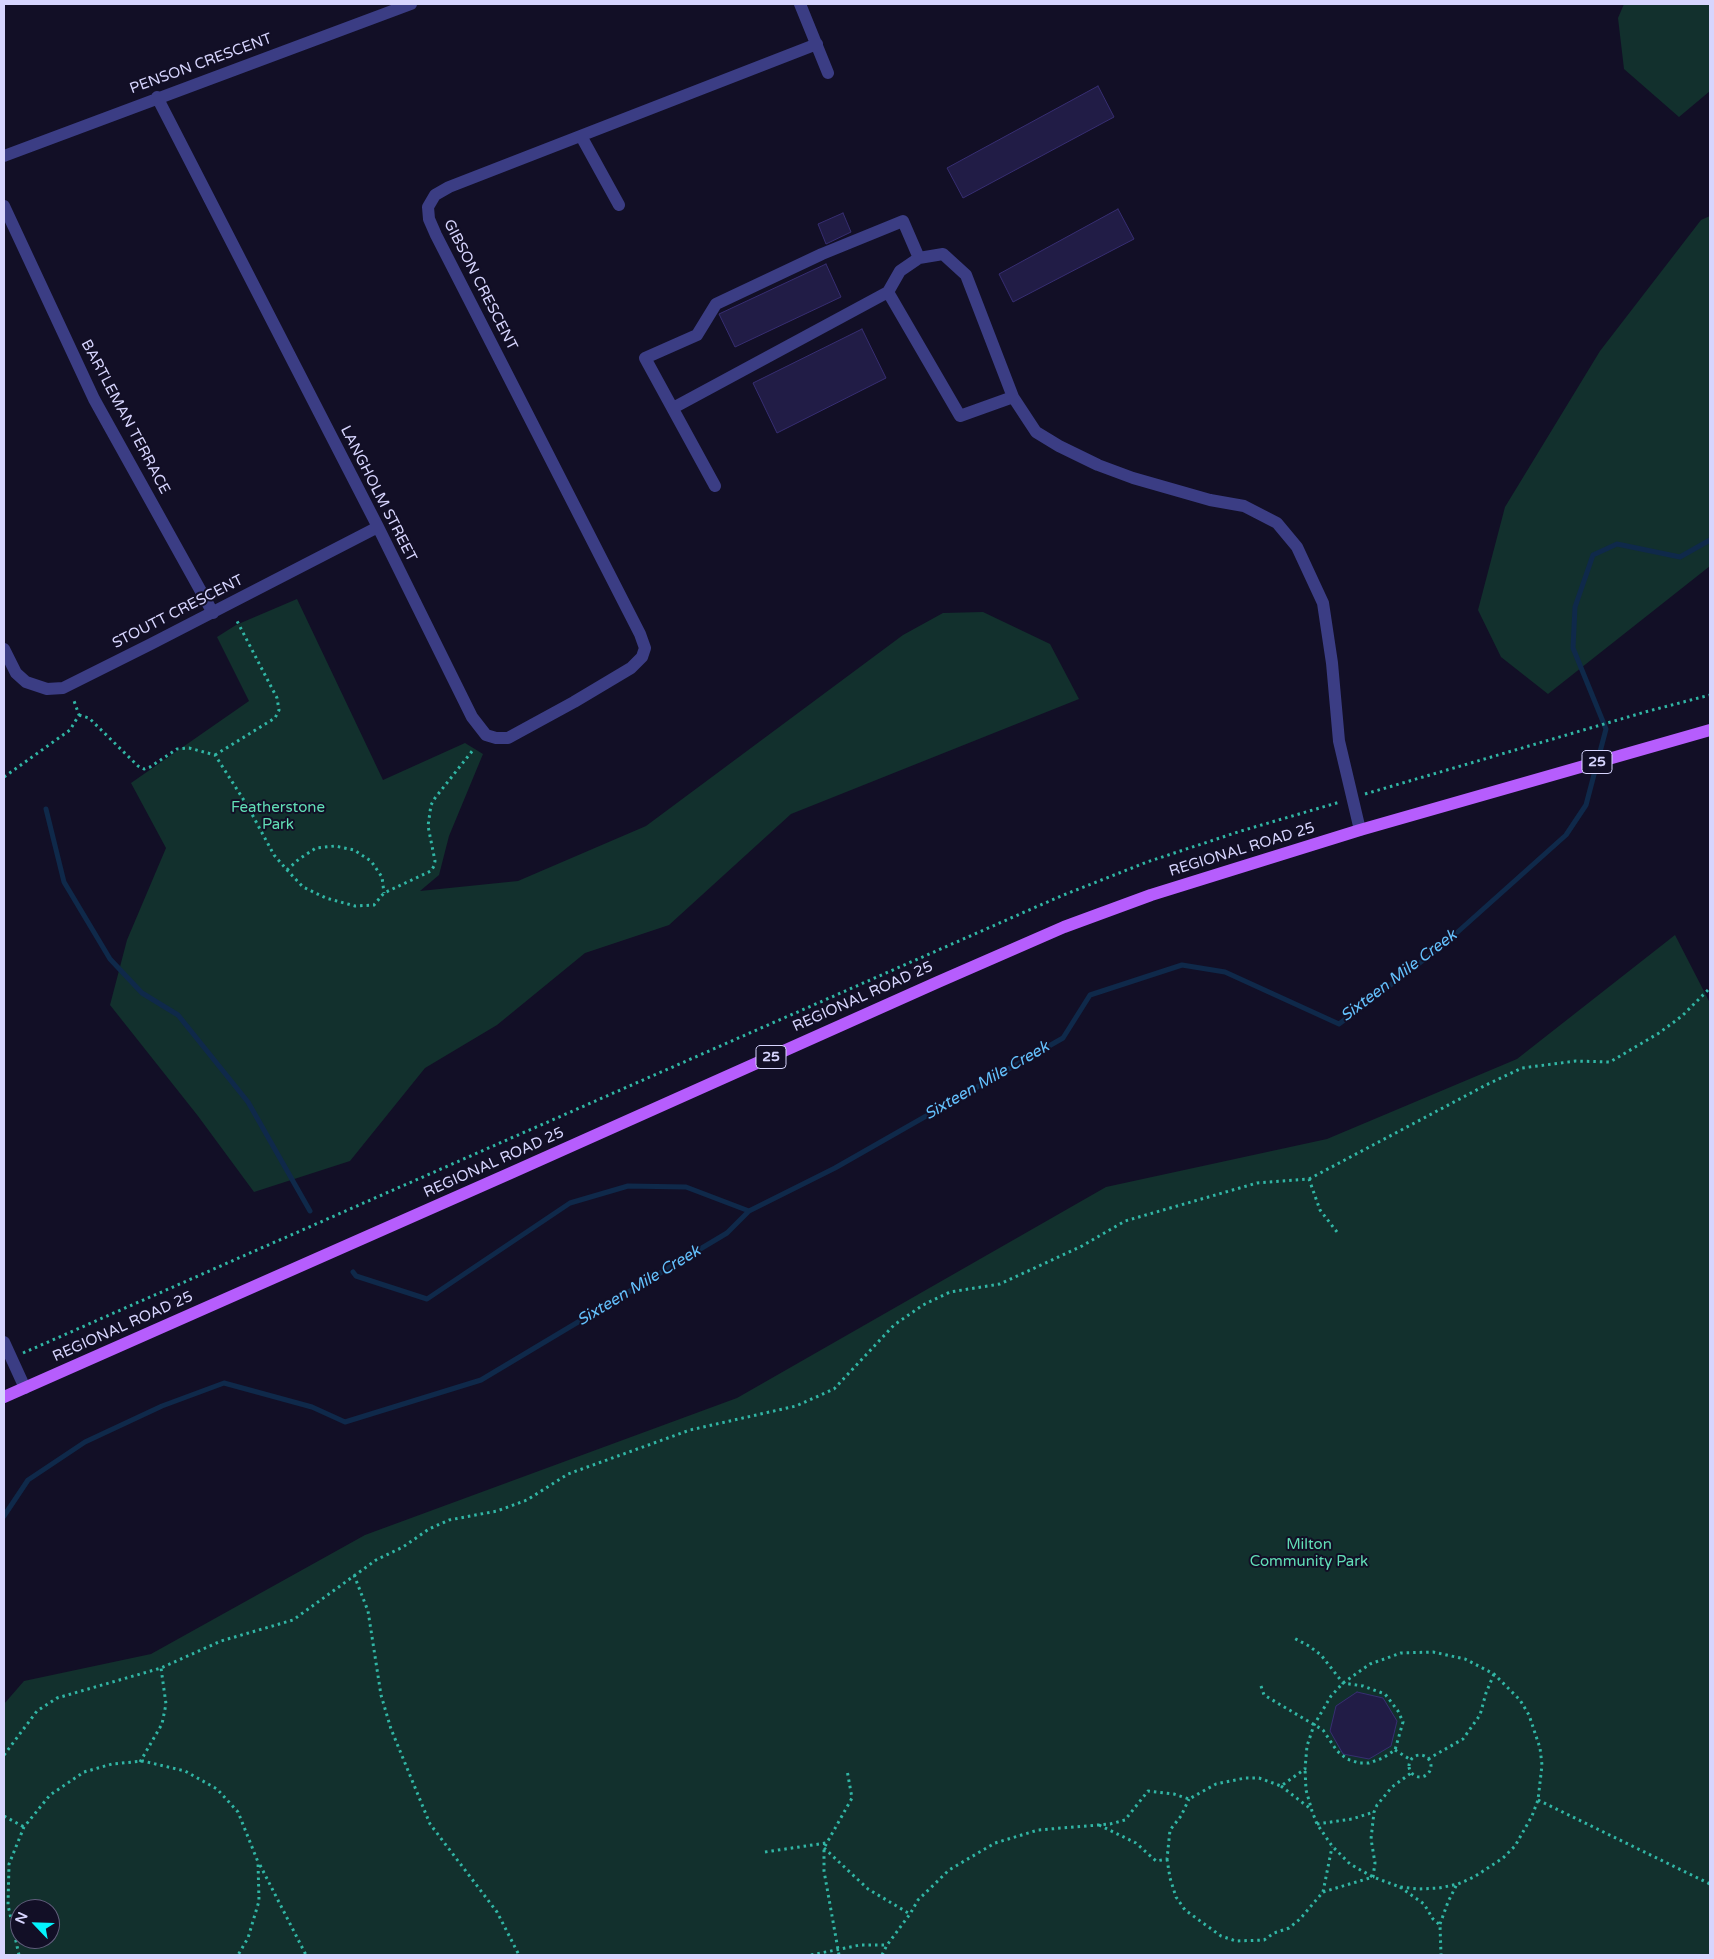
<!DOCTYPE html>
<style>
body{margin:0}
#map{position:relative;width:1714px;height:1959px;overflow:hidden;background:#120f26;font-family:"Varela Round",sans-serif}
canvas{display:block}
.frame{position:absolute;inset:0;border:5px solid #d7d5fe;pointer-events:none}
.north{position:absolute;left:10px;top:1899px;width:50px;height:50px;box-sizing:border-box;background:#120f26;border:1px solid #615e7c;border-radius:50%;rotate:294deg;font-size:14px;font-weight:700;line-height:20px;text-align:center;color:#d7d5fe}
.north::after{content:'';display:block;margin:auto;width:18px;height:22px;background:#04f4fc;clip-path:polygon(50% 0,100% 100%,50% 72%,0 100%)}
</style>
<div id="map">
<canvas width="1714" height="1959"></canvas>
<div class="frame"></div>
<div class="north">N</div>
</div>
<script>
const c = document.querySelector('canvas').getContext('2d');
c.lineJoin = 'round';
function fillPath(path, color) { c.fillStyle = color; c.fill(path, 'evenodd'); }
const shape = rows => new Path2D(rows.map(r => 'M' + r).join(''));
function stroke(path, color, width, dash) { c.strokeStyle = color; c.lineWidth = width; c.lineCap = dash ? 'butt' : 'round'; c.setLineDash(dash || []); c.stroke(path); }
function label(font, color, halo, rows, align = 'center') {
  c.font = font + ' "Varela Round",sans-serif'; c.lineWidth = 4; c.setLineDash([]); c.textBaseline = 'middle'; c.strokeStyle = halo; c.fillStyle = color; for (const [text, x, y, turn = 0] of rows) {
    c.save(); c.translate(x, y); c.rotate((+turn || 0) * Math.PI / 180); c.textAlign = isNaN(turn) ? turn : align; if (halo) c.strokeText(text, 0, 0); c.fillText(text, 0, 0); c.restore();
  }
}
const green = shape([
 [1624,4,1710,4,1710,91,1679,117,1624,69,1618,18],
 [1710,216,1710,566,1548,694,1501,657,1478,610,1505,507,1600,351,1701,220],
 [297,599,383,780,465,743,483,754,449,836,439,875,420,891,518,881,646,826,903,635,943,613,983,612,1050,644,1079,699,791,814,669,925,585,953,497,1025,425,1068,350,1161,254,1192,198,1116,110,1005,127,940,166,848,131,783,249,701,217,637,236,625],
 [1675,935,1710,1003,1710,1955,4,1955,4,1704,24,1681,151,1654,365,1535,737,1398,1106,1187,1327,1139,1517,1059],
 [20,1909,50,1909,50,1939,20,1939]
]);
const stream = shape([
 [46,809,64,882,110,959,142,993,178,1015,248,1102,310,1211],
 [353,1272,356,1276,427,1299,570,1203,628,1186,686,1187,749,1211],
 [4,1516,28,1480,85,1442,162,1406,224,1383,312,1407,345,1422,481,1380,727,1233,749,1211,835,1168,1063,1038,1090,995,1182,965,1225,972,1339,1024,1442,946,1566,835,1586,805,1606,729,1573,648,1575,607,1593,555,1617,544,1680,557,1710,540]
]);
const building = shape([
 [1098,86,1114,117,963,198,947,168,1098,86],
 [1118,209,1134,239,1013,302,999,274,1118,209],
 [843,213,851,232,826,244,818,224,843,213],
 [826,264,841,297,735,347,719,314,826,264],
 [862,329,886,378,777,433,753,383,862,329],
 [1357,1692,1383,1698,1397,1721,1391,1746,1369,1759,1343,1754,1330,1731,1336,1706,1357,1692]
]);
const path = shape([
 [79,715,89,718,138,766,144,769,150,767,177,749,189,748,215,755,247,805,274,855,287,870,303,887,326,898,355,906,374,905,384,893,431,871,434,866,435,861,428,826,431,805,435,798,473,750],
 [215,755,275,718,279,710,277,698,237,621],
 [4,777,70,730,79,715,73,698],
 [1365,794,1645,712,1710,695],
 [287,870,299,859,316,848,335,846,354,850,371,861,382,877,384,893],
 [1309,1179,1486,1085,1522,1068,1576,1061,1610,1062,1659,1033,1682,1016,1710,988],
 [23,1353,1061,896,1147,862,1241,831,1340,802],
 [354,1575,368,1611,381,1695,391,1729,430,1824,497,1912,519,1955],
 [1261,1686,1264,1695,1323,1730,1337,1751,1347,1759,1359,1763,1369,1763,1383,1758,1395,1750,1403,1722,1398,1711,1385,1694,1363,1686,1343,1683,1321,1655,1309,1646,1292,1637],
 [1395,1750,1411,1760],
 [4,1755,37,1711,57,1698,161,1668,221,1641,293,1620,376,1560,403,1547,429,1529,449,1520,497,1511,527,1500,568,1474,690,1430,796,1406,834,1389,894,1325,923,1305,950,1292,1000,1284,1082,1246,1125,1221,1257,1183,1309,1179,1320,1210,1337,1232],
 '1409 1766a11 11 0 1 1 22 0a11 11 0 1 1-22 0Z',
 [1428,1759,1463,1739,1480,1715,1486,1693,1494,1674],
 [140,1762,162,1724,166,1704,161,1668],
 [1281,1786,1312,1810],
 [1538,1800,1710,1884],
 [4,1816,24,1827],
 [1317,1824,1352,1819,1374,1812],
 [1099,1825,1136,1843,1156,1861,1167,1859,1170,1830,1181,1816,1189,1799],
 [824,1848,868,1889,910,1914],
 [765,1852,826,1843],
 [1167,1859,1170,1878,1176,1897,1185,1910,1221,1936,1236,1941,1264,1940,1274,1933,1289,1928,1300,1919,1323,1892,1332,1847],
 [260,1865,306,1955],
 [1400,1887,1424,1904,1433,1919,1440,1925,1441,1955],
 [1323,1892,1373,1877,1375,1863,1371,1839,1374,1812,1377,1805,1392,1787,1411,1773],
 [1440,1924,1448,1902,1457,1884],
 [19,1955,8,1905,9,1864,24,1827,50,1795,84,1772,112,1764,143,1761,185,1771,217,1789,238,1812,258,1862,259,1901,248,1938,238,1955],
 [811,1955,860,1945,887,1945],
 [839,1955,824,1871,824,1848,852,1798,847,1770],
 [882,1955,887,1945,910,1914,918,1900,949,1870,995,1843,1038,1830,1110,1824,1125,1820,1148,1791,1174,1794,1189,1799,1216,1784,1245,1778,1259,1778,1281,1786,1305,1769,1307,1746,1314,1725,1331,1696,1343,1683,1370,1664,1401,1653,1433,1652,1465,1659,1494,1674,1520,1700,1529,1715,1540,1748,1542,1765,1538,1800,1532,1816,1515,1846,1503,1858,1474,1877,1458,1884,1439,1888,1419,1889,1400,1887,1373,1877,1350,1864,1332,1846,1317,1824,1312,1811,1306,1790,1305,1769]
]);
const minor = shape([
 [800,4,828,73],
 [157,97,378,527,472,717,486,735,496,738,508,738,574,702,631,668,642,657,645,648,640,634,436,235,429,219,428,207,435,195,449,187,817,44],
 [581,136,619,205],
 [4,156,411,4],
 [4,206,94,399,213,613],
 [1013,397,960,416,888,292,900,271,919,258,943,254,966,275,1013,397,1036,432,1059,446,1098,465,1133,478,1210,500,1244,506,1277,523,1297,547,1323,603,1332,663,1339,741,1360,830],
 [673,408,888,292],
 [715,486,645,358,697,335,716,304,822,254,903,221,919,258],
 [4,649,16,673,26,682,47,689,63,688,151,644,378,527],
 [4,1342,25,1388]
]);
const major = shape([
 [4,1397,513,1172,938,982,1064,927,1151,895,1360,830,1710,730]
]);
const shields = [
 [1597,762,30],
 [771,1057,30]
];
const shieldNames = [
 ["25",1597,762],
 ["25",771,1057]
];
const streetNames = [
 ["PENSON CRESCENT",201,64,-20],
 ["GIBSON CRESCENT",480,285,63],
 ["BARTLEMAN TERRACE",125,417,62],
 ["LANGHOLM STREET",378,494,63],
 ["STOUTT CRESCENT",178,612,-27],
 ["REGIONAL ROAD 25",1242,850,-17],
 ["REGIONAL ROAD 25",863,997,-24],
 ["REGIONAL ROAD 25",494,1163,-24],
 ["REGIONAL ROAD 25",123,1327,-24]
];
const parkNames = [
 ["Featherstone",278,808],
 ["Park",278,825],
 ["Milton",1309,1545],
 ["Community Park",1309,1562]
];
const waterNames = [
 ["Sixteen Mile Creek",1399,976,-37],
 ["Sixteen Mile Creek",987,1081,-30],
 ["Sixteen Mile Creek",639,1286,-31]
];
fillPath(green, '#12302d');
stroke(stream, '#0f294a', 5);
fillPath(building, '#211c46');
stroke(building, '#372e72', 1);
stroke(path, '#31b6a5', 3, [2.5, 4]);
stroke(minor, '#3b3d84', 12);
stroke(major, '#b65dfd', 12);
for (const [x, y, w] of shields) { const box = new Path2D(); box.roundRect(x - w / 2, y - 11.5, w, 23, 4); c.fillStyle = '#120f26'; c.fill(box); stroke(box, '#d7d5fe', 1); }
label('bold 14px', '#d7d5fe', null, shieldNames);
label('15px', '#d7d5fe', '#120f26', streetNames);
label('15px', '#61deb6', '#120f26', parkNames);
label('italic 16px', '#64c1fd', '#120f26', waterNames);
</script>
